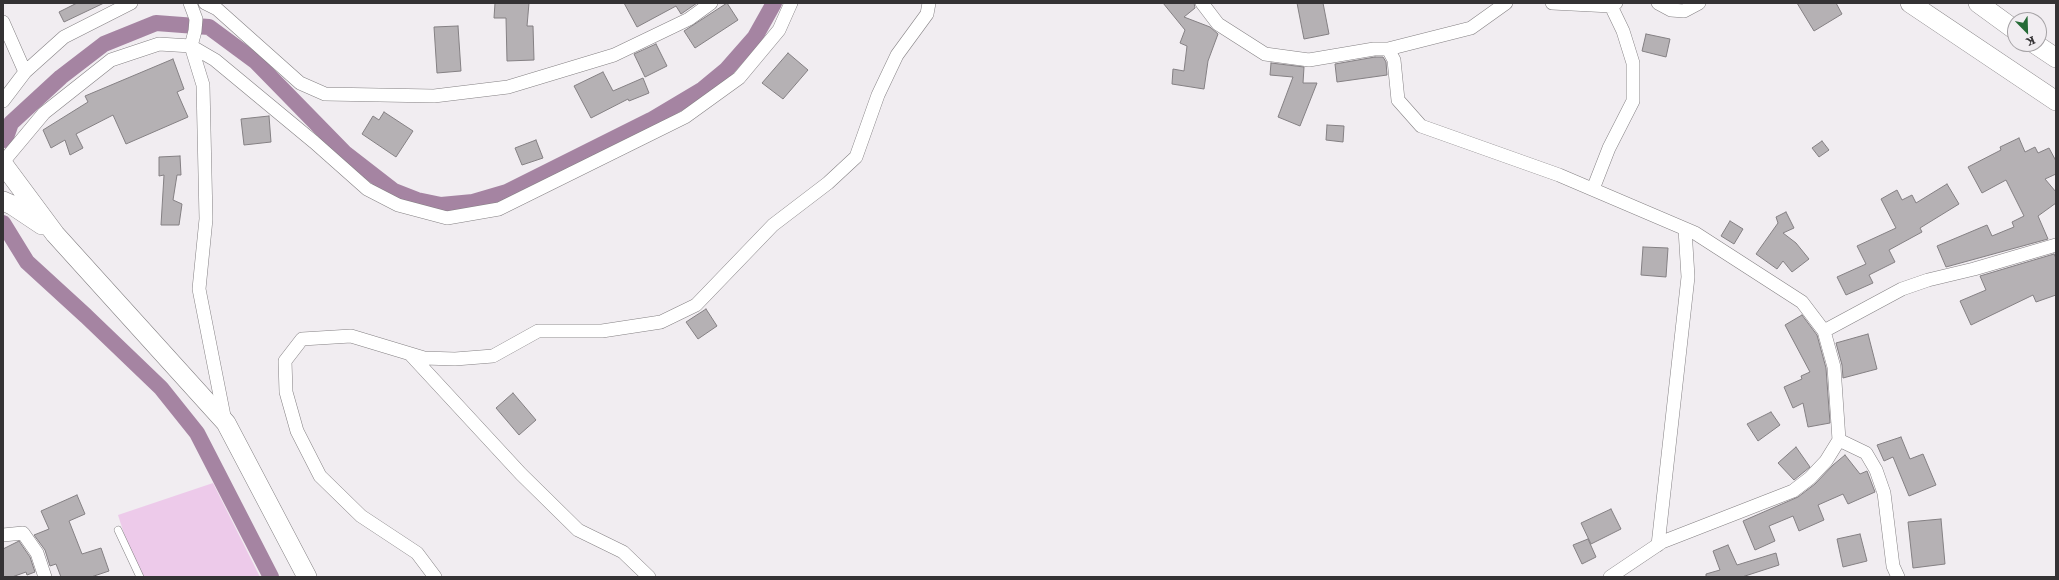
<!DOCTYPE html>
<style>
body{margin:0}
#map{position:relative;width:2059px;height:580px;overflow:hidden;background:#f1edf1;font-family:Literata,serif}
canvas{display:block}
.frame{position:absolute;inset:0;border:4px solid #343234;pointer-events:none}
.north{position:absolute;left:2007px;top:12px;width:40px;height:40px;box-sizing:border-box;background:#f1edf1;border:1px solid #a5a2a5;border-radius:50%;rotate:157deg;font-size:11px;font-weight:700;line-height:16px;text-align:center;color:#343234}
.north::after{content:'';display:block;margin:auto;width:14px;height:18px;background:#266b37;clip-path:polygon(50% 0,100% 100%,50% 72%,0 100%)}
</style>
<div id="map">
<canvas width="2059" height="580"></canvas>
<div class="frame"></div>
<div class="north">K</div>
</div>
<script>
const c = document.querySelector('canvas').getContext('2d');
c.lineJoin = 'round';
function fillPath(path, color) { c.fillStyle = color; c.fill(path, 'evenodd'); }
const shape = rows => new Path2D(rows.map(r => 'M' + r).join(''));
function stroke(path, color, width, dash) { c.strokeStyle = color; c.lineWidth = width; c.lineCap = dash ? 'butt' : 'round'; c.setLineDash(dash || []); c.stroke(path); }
const green = shape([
 [213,483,260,577,138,577,118,515]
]);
const canal = shape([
 [5,140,11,123,61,77,104,44,156,23,209,27,255,61,345,153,394,191,417,200,441,205,473,202,507,192,651,120,703,89,726,70,755,37,774,3],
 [3,223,27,262,86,316,161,388,197,433,271,577]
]);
const building = shape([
 [77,3,104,3,64,22,59,12,77,3],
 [495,3,529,3,527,26,533,26,534,60,507,61,506,18,494,18,495,3],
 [624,3,697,3,681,14,676,6,637,27,624,3],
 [727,3,738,20,695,48,684,31,727,3],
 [1163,3,1194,3,1195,8,1184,17,1210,27,1218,34,1208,61,1204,89,1172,84,1173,69,1184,71,1187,46,1180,43,1185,30,1163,3],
 [1297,3,1323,3,1329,34,1304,39,1297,3],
 [1797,3,1836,3,1842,14,1814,31,1797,3],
 [458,26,461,71,437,73,434,27,458,26],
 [1646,34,1670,39,1666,57,1642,51,1646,34],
 [656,44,667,66,645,77,634,54,656,44],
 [788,53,808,70,783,99,762,83,788,53],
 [1375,57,1383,57,1386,62,1387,75,1337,82,1335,64,1375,57],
 [173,59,184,89,177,92,188,117,126,144,113,115,76,134,83,148,70,155,65,140,51,148,43,130,88,102,85,96,173,59],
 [1271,63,1304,67,1303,83,1317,83,1300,126,1278,117,1293,77,1270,75,1271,63],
 [603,72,613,91,643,78,649,93,629,101,628,99,591,118,574,86,603,72],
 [384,112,413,131,396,157,362,134,373,116,379,120,384,112],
 [269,116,271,142,244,145,241,119,269,116],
 [1327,125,1344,126,1343,142,1326,140,1327,125],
 [2019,138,2025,152,2035,147,2038,153,2049,148,2056,161,2056,174,2045,179,2056,192,2056,203,2038,216,2048,239,1946,267,1937,246,1987,225,1992,236,2014,227,2012,222,2024,216,2006,180,1982,193,1968,167,2001,150,2000,147,2019,138],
 [536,140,543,158,522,165,515,148,536,140],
 [1822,141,1829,150,1819,157,1812,148,1822,141],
 [180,156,181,175,177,175,173,200,182,204,179,225,161,225,164,175,159,176,159,157,180,156],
 [1947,184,1959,204,1920,228,1922,232,1889,250,1895,262,1869,275,1873,283,1846,295,1837,277,1866,264,1857,246,1896,228,1881,199,1897,190,1902,200,1912,195,1916,203,1947,184],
 [1786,212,1794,228,1783,233,1796,243,1809,259,1792,272,1783,261,1777,269,1756,254,1778,223,1776,217,1786,212],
 [1730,221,1743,229,1734,244,1721,236,1730,221],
 [1643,247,1668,248,1666,277,1641,275,1643,247],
 [2054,254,2056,258,2056,295,2036,302,2033,295,1971,325,1960,301,1986,290,1980,276,2054,254],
 [706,309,717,326,698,339,686,322,706,309],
 [1802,315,1817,335,1826,368,1830,423,1808,427,1803,403,1793,408,1784,387,1802,379,1801,376,1810,372,1785,325,1802,315],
 [1868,334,1877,369,1843,378,1842,365,1836,343,1868,334],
 [513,393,536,420,519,435,496,408,513,393],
 [1771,412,1780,425,1758,441,1747,424,1771,412],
 [1901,437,1910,459,1923,454,1936,485,1909,496,1893,457,1884,461,1877,445,1901,437],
 [1796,447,1810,467,1794,480,1778,463,1796,447],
 [1845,455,1860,474,1867,471,1875,492,1848,504,1843,494,1818,505,1824,520,1799,531,1793,516,1769,526,1775,541,1755,550,1743,521,1798,497,1815,484,1833,465,1845,455],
 [77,495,85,514,69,521,82,554,101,548,109,571,91,577,61,577,56,564,50,566,45,550,34,535,49,529,41,511,77,495],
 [1611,509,1621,529,1591,544,1581,523,1611,509],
 [1941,519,1945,564,1913,568,1908,522,1941,519],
 [1860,534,1867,561,1843,567,1837,539,1860,534],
 [1588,539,1596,557,1582,564,1573,545,1588,539],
 [19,541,30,557,35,572,27,575,26,572,12,577,3,577,3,549,19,541],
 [1728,545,1737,565,1776,553,1779,565,1742,577,1706,577,1706,574,1720,570,1713,551,1728,545]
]);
const service = shape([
 [118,530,140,577]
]);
const minor = shape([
 [190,3,196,19,195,31,191,46,203,85,206,219,199,289,225,421],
 [205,3,217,9,300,83,325,94,434,96,508,87,614,55,689,19,711,3],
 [1202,3,1218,24,1265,54,1309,60,1374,49,1388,49,1394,60,1398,100,1421,126,1559,175,1695,233,1802,302,1824,331,1902,289,1928,280,1974,269,2056,245],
 [1552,3,1611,6,1616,3],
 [1658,3,1671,10,1684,11,1699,3],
 [3,22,25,72],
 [1388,49,1471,28,1506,3],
 [3,101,25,72,64,37,131,3],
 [3,162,44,113,111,60,159,44,191,46,215,60,314,142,367,189,398,205,447,218,499,209,685,117,739,78,779,30,791,3],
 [1593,189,1609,148,1633,101,1633,63,1623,31,1611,6],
 [410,354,521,474,578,530,623,552,649,577],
 [1839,440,1866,453,1876,470,1884,493,1893,566,1898,577],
 [3,535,23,533,37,553,45,577],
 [1658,545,1688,277,1685,229],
 [435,577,417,553,361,516,320,476,297,431,286,392,285,361,302,339,351,336,424,358,455,359,493,356,538,331,602,331,661,322,696,305,773,225,828,183,856,157,878,95,897,55,927,14,929,3],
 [1610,577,1662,542,1793,491,1810,478,1826,461,1839,440,1834,367,1824,331]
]);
const secondary = shape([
 [1910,3,2056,101],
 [1978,3,2015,30],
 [2035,44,2056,58],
 [3,164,55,234,226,423,307,577],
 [3,201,12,205,42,225]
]);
fillPath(green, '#edcaea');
stroke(canal, '#a584a2', 16);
fillPath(building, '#b5b1b4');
stroke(building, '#848083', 1);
stroke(service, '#848083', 8);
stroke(minor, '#848083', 14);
stroke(secondary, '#848083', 20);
stroke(service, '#fff', 7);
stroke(minor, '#fff', 13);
stroke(secondary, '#fff', 19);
</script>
